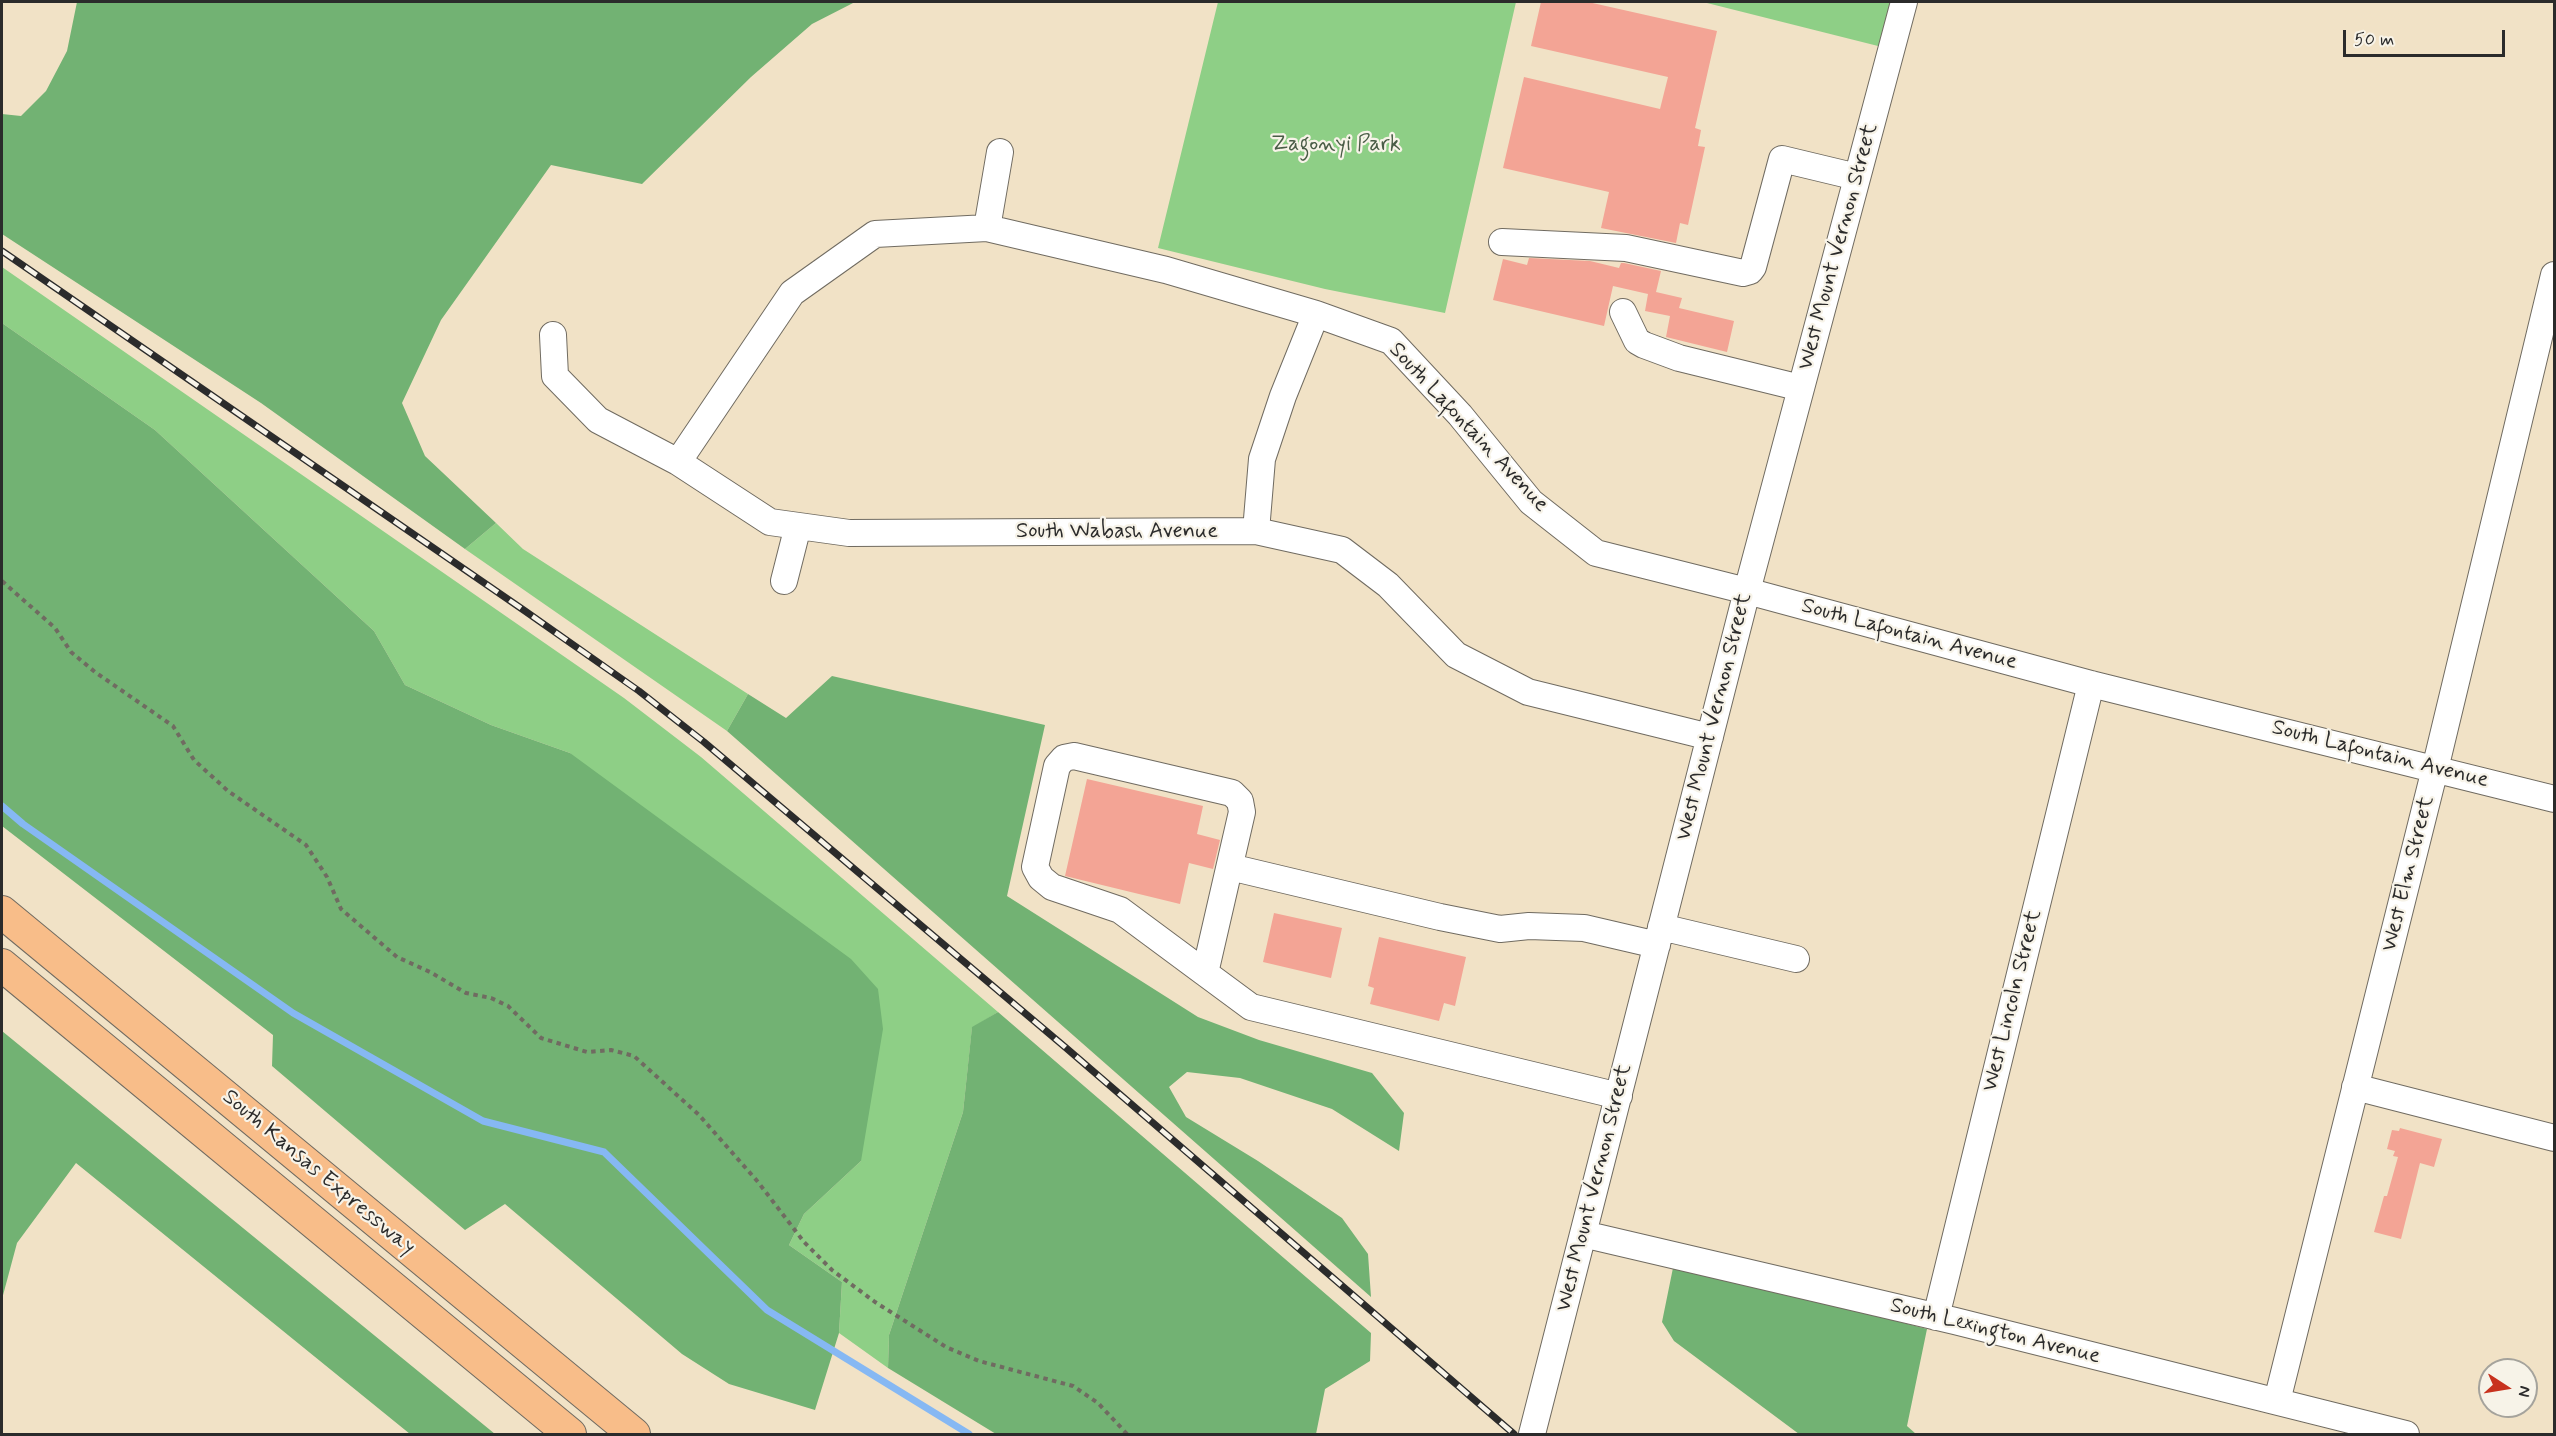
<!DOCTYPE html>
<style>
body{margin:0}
#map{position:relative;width:2556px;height:1436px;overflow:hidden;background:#f1e2c6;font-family:Mynerve,sans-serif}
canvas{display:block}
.frame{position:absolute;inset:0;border:3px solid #2b2b2b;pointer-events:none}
.north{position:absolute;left:2478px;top:1358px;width:60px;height:60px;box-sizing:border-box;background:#f7f3e8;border:2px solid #a5a39c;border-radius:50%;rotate:102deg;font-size:16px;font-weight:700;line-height:24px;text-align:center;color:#2b2b2b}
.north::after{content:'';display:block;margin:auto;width:21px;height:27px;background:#c8321e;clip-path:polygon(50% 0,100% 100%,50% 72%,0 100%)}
.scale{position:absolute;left:2343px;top:30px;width:162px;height:27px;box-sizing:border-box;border:3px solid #2b2b2b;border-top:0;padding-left:8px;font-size:18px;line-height:21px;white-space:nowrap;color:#2b2b2b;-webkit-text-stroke:4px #f7f3e8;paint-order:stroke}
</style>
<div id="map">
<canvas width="2556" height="1436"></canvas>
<div class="frame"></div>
<div class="north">N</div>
<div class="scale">50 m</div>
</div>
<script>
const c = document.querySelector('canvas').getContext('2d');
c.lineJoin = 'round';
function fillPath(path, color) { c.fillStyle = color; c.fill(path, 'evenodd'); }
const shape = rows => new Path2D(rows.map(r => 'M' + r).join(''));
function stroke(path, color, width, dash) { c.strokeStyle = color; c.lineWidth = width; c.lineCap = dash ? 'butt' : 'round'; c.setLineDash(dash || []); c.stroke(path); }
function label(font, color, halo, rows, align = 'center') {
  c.font = font + ' Mynerve,sans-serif'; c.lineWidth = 4.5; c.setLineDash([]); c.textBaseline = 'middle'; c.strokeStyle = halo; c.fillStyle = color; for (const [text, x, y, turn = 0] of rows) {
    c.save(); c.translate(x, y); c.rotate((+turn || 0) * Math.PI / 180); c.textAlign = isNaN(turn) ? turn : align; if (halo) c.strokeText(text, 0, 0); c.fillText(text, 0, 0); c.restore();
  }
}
const green = shape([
 [1218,2,1516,2,1445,313,1325,289,1158,248],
 [1703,2,1894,2,1882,47],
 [2,267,624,698,701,757,998,1012,972,1028,963,1112,889,1335,888,1368,839,1333,842,1282,789,1245,804,1214,861,1161,570,753,491,725,405,685,374,631,155,430,2,323],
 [496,523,523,549,748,694,727,731,465,549]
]);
const forest = shape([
 [77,2,855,2,812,24,751,77,642,184,551,165,441,320,402,403,425,456,496,523,465,549,261,403,2,234,2,114,21,116,46,91,67,51],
 [2,323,155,430,374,631,405,685,491,725,570,753,851,959,878,989,883,1029,861,1161,804,1214,789,1245,842,1282,839,1333,815,1410,729,1384,682,1354,505,1204,465,1230,272,1066,273,1035,2,826],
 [832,676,1045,725,1007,896,1198,1017,1259,1040,1372,1073,1404,1113,1399,1151,1332,1109,1240,1078,1187,1072,1169,1087,1186,1117,1258,1161,1342,1218,1368,1254,1371,1297,727,731,748,694,786,718],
 [998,1012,1371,1333,1370,1361,1325,1389,1316,1434,996,1434,888,1368,889,1335,963,1112,972,1027],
 [2,1031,495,1434,410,1434,76,1163,17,1243,2,1299],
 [1674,1263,1927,1329,1907,1426,1916,1434,1799,1434,1674,1341,1662,1322]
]);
const stream = shape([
 [2,806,23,824,293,1013,483,1121,604,1152,767,1310,969,1434]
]);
const building = shape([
 [1541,2,1588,2,1717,31,1695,128,1701,130,1698,146,1705,147,1688,225,1680,223,1676,243,1601,228,1609,192,1503,168,1524,77,1660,109,1668,77,1531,46],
 [1529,258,1590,261,1619,268,1621,263,1624,263,1661,271,1656,292,1682,298,1679,308,1734,321,1727,352,1666,337,1670,316,1645,311,1648,294,1613,286,1604,326,1493,300,1503,259,1527,265],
 [1087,779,1203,806,1197,834,1220,840,1213,869,1189,863,1180,904,1065,876],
 [1274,913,1342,928,1331,978,1263,962],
 [1379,937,1466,957,1455,1006,1444,1003,1439,1021,1370,1004,1374,988,1368,986],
 [2400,1128,2442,1139,2434,1167,2420,1163,2401,1239,2374,1232,2384,1196,2387,1196,2398,1157,2393,1156,2395,1151,2387,1149,2392,1130,2399,1131]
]);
const path = shape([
 [2,581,55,628,71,652,95,672,173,726,194,760,228,791,306,845,327,877,341,909,397,957,430,972,466,993,491,998,508,1006,541,1038,587,1052,611,1050,634,1056,699,1115,758,1182,804,1242,832,1270,875,1302,946,1347,979,1361,1073,1386,1098,1403,1127,1434]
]);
const minor = shape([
 [987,228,1000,152],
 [1502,242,1626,248,1743,273,1750,271,1753,267,1782,159,1857,177],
 [1623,312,1637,341,1644,345,1679,358,1801,388],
 [553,335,555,376,598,420,678,462,770,522,849,533,1256,531,1342,550,1388,585,1456,655,1528,692,1710,737],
 [678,462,792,293,875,234,987,228,1166,270,1316,314,1391,341,1460,415,1531,502,1596,553,1747,591,2091,684,2554,799],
 [1256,531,1262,459,1283,396,1316,314],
 [784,581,798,526],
 [1074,756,1232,793,1240,801,1242,812,1205,973,1120,910,1052,887,1041,878,1035,867,1057,766,1064,758,1074,756],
 [1230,867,1440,917,1500,929,1529,926,1584,928,1657,945],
 [1661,927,1796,959],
 [1205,973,1251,1007,1619,1096],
 [2355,1087,2554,1138],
 [1583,1234,1955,1321,2406,1434],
 [1936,1317,2091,684],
 [2277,1401,2435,769,2554,275],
 [1532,1434,1747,591,1904,2]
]);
const major = shape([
 [2,912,634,1434],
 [2,965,570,1434]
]);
const rail = shape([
 [2,251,525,611,639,691,704,742,1065,1047,1514,1434]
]);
const parkNames = [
 ["Zagonyi Park",1336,145]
];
const streetNames = [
 ["West Mount Vernon Street",1839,247,-75],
 ["South Lafontain Avenue",1468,428,47],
 ["South Wabash Avenue",1117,532],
 ["South Lafontain Avenue",1909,635,15],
 ["West Mount Vernon Street",1715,717,-76],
 ["South Lafontain Avenue",2380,755,14],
 ["West Elm Street",2409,874,-76],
 ["West Lincoln Street",2013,1001,-76],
 ["South Kansas Expressway",318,1173,40],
 ["West Mount Vernon Street",1595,1188,-76],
 ["South Lexington Avenue",1995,1332,14]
];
fillPath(green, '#8ecf86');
fillPath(forest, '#72b273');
stroke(stream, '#86b8f3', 7);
fillPath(building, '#f3a495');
stroke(minor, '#706b61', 28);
stroke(major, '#706b61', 34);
stroke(path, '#706b61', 4, [4.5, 4.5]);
stroke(minor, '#fff', 26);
stroke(major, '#f8bd89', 32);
stroke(rail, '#2b2b2b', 7);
stroke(rail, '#f7f3e8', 4.5, [14]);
label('22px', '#495c46', '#f7f3e8', parkNames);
label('22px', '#2b2b2b', '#f7f3e8', streetNames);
</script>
